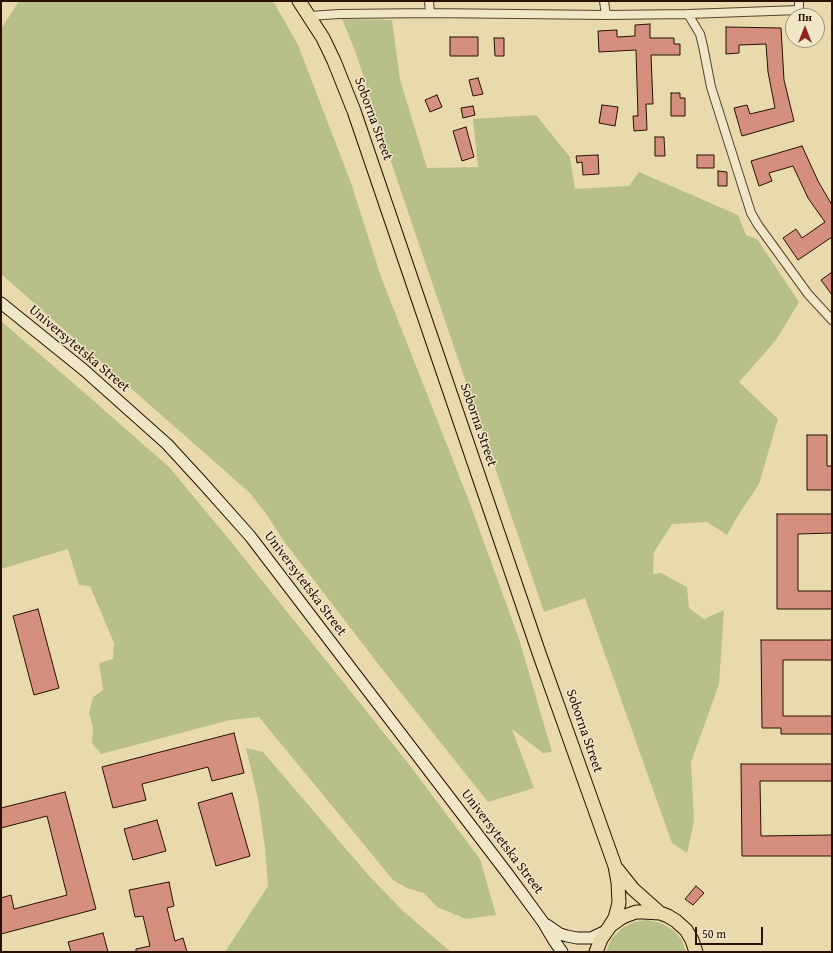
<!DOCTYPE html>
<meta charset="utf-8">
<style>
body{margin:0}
#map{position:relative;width:833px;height:953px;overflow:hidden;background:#e8daac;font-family:"Gentium Book Plus",serif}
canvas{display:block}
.frame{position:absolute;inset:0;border:2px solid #291000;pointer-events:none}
.north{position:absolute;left:785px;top:8px;width:40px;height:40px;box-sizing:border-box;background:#f0e7c9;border:1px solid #a09179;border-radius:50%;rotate:0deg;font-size:11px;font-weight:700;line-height:16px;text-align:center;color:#291000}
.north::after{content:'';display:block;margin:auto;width:14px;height:18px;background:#8f2418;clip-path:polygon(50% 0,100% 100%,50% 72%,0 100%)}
.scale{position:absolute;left:695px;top:927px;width:68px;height:18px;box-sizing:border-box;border:2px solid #291000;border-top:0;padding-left:5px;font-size:12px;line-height:14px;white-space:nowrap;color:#291000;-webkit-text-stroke:3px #f0e7c9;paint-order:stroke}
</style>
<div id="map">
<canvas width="833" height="953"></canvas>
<div class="frame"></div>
<div class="north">Пн</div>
<div class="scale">50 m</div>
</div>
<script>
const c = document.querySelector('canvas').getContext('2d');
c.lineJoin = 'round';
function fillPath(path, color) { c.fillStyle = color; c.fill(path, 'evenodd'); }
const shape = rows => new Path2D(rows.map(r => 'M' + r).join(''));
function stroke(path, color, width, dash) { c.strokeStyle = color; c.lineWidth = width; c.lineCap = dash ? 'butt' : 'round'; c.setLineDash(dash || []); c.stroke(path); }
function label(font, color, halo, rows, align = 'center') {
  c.font = font + ' "Gentium Book Plus",serif'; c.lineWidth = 3; c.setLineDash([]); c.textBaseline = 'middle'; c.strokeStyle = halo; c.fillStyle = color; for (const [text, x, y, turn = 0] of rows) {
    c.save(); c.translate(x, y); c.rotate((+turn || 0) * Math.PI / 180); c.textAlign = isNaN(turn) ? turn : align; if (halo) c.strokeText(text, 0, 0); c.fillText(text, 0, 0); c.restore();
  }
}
const green = shape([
 [19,1,273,1,298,45,351,183,381,277,469,501,519,639,552,752,543,753,512,729,534,788,488,802,382,669,283,540,267,515,250,493,1,274,1,29],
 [342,19,392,20,400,80,427,168,478,167,473,119,536,115,570,157,575,189,629,186,639,172,738,215,746,235,757,239,799,302,776,340,739,382,778,419,759,484,739,514,727,535,707,522,672,524,654,552,653,574,661,573,687,587,689,608,704,619,724,610,719,684,691,762,694,821,687,853,672,843,585,598,544,612,386,147,356,53],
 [1,321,87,395,169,467,228,538,411,767,480,859,496,915,466,919,437,907,424,893,407,888,393,880,259,717,230,720,101,754,92,743,93,727,89,713,93,697,103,690,99,663,113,659,114,643,90,586,79,585,68,549,1,569],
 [246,748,263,752,370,877,403,911,451,952,225,952,268,886,265,848,258,799],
 [647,920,661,923,673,930,682,940,686,952,606,952,612,938,622,928,634,922]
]);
const building = shape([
 [650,24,650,38,674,38,674,44,680,44,680,55,651,55,653,104,646,104,647,130,634,131,633,116,638,116,636,50,599,52,598,31,617,30,617,37,635,36,635,25,650,24],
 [726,27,781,28,784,80,794,121,742,136,734,108,747,105,750,114,775,108,768,72,766,44,739,45,739,53,726,54,726,27],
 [450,37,478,37,478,56,450,56,450,37],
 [494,38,504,38,504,56,495,56,494,38],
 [478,78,483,94,473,96,469,80,478,78],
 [671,93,680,93,680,98,685,98,685,116,671,116,671,93],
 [437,95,442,107,430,112,425,100,437,95],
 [602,105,618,107,615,126,599,123,602,105],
 [473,106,475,115,463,118,461,108,473,106],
 [466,127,474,157,462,161,453,131,466,127],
 [655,137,664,137,665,156,655,156,655,137],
 [802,146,818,181,832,205,832,237,798,260,783,238,796,229,802,238,825,222,808,198,793,166,769,173,772,181,759,186,751,161,802,146],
 [598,155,599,174,583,175,582,162,577,163,576,156,598,155],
 [697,155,714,155,714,168,697,168,697,155],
 [718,171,727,172,727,186,718,186,718,171],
 [832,272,832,295,821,280,832,272],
 [807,435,827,435,827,466,832,466,832,490,807,490,807,435],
 [777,514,832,514,832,533,798,534,798,591,832,591,832,609,777,609,777,514],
 [38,609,59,688,34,695,13,616,38,609],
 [761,640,832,640,832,660,783,660,783,716,832,716,832,734,781,734,781,728,762,728,761,640],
 [234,733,244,773,212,781,208,767,142,784,146,800,113,808,102,767,234,733],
 [741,764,832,764,832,781,760,781,761,836,832,835,832,856,742,856,741,764],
 [65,792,96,909,1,934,1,898,11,895,14,909,67,895,47,816,1,828,1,808,65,792],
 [232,793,250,856,216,866,198,803,232,793],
 [157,820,166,851,133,860,124,829,157,820],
 [169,882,174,906,167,908,175,941,183,938,187,952,136,952,136,949,150,946,143,916,135,917,129,890,169,882],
 [696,886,704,893,693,905,685,899,696,886],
 [103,933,108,952,71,952,68,942,103,933]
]);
const minor = shape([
 [429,1,430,13],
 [604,1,606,15],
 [688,14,700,34,703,46,711,87,751,213,758,225,808,294,832,320],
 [309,16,339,14,430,13,606,15,688,14,799,10,799,1]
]);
const secondary = shape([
 [1,303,84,370,167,444,201,481,250,536,507,873,543,922,553,939,562,952],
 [547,925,560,934,567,936,577,938,591,938,606,931]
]);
const primary = shape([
 [299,1,323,38,334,61,354,111,539,653,615,866,618,882,619,903,615,918,610,926],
 [617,869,633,889,660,913],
 [596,952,601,939,610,926,621,918,625,916,636,912,643,912,660,913,668,916,676,921,686,930,692,940,696,952]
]);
const streetNames = [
 ["Soborna Street",373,119,70],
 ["Universytetska Street",79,349,40],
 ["Soborna Street",478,425,71],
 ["Universytetska Street",305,584,53],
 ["Soborna Street",584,731,71],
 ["Universytetska Street",502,842,53]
];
fillPath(green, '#b8bf88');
fillPath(building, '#d48f7e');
stroke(building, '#291000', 1);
stroke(minor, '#59422b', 10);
stroke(secondary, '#291000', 13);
stroke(primary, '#291000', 15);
stroke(minor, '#f0e7c9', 8);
stroke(secondary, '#f0e7c9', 11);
stroke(primary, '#e8daac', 13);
label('14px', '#291000', '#f0e7c9', streetNames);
</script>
